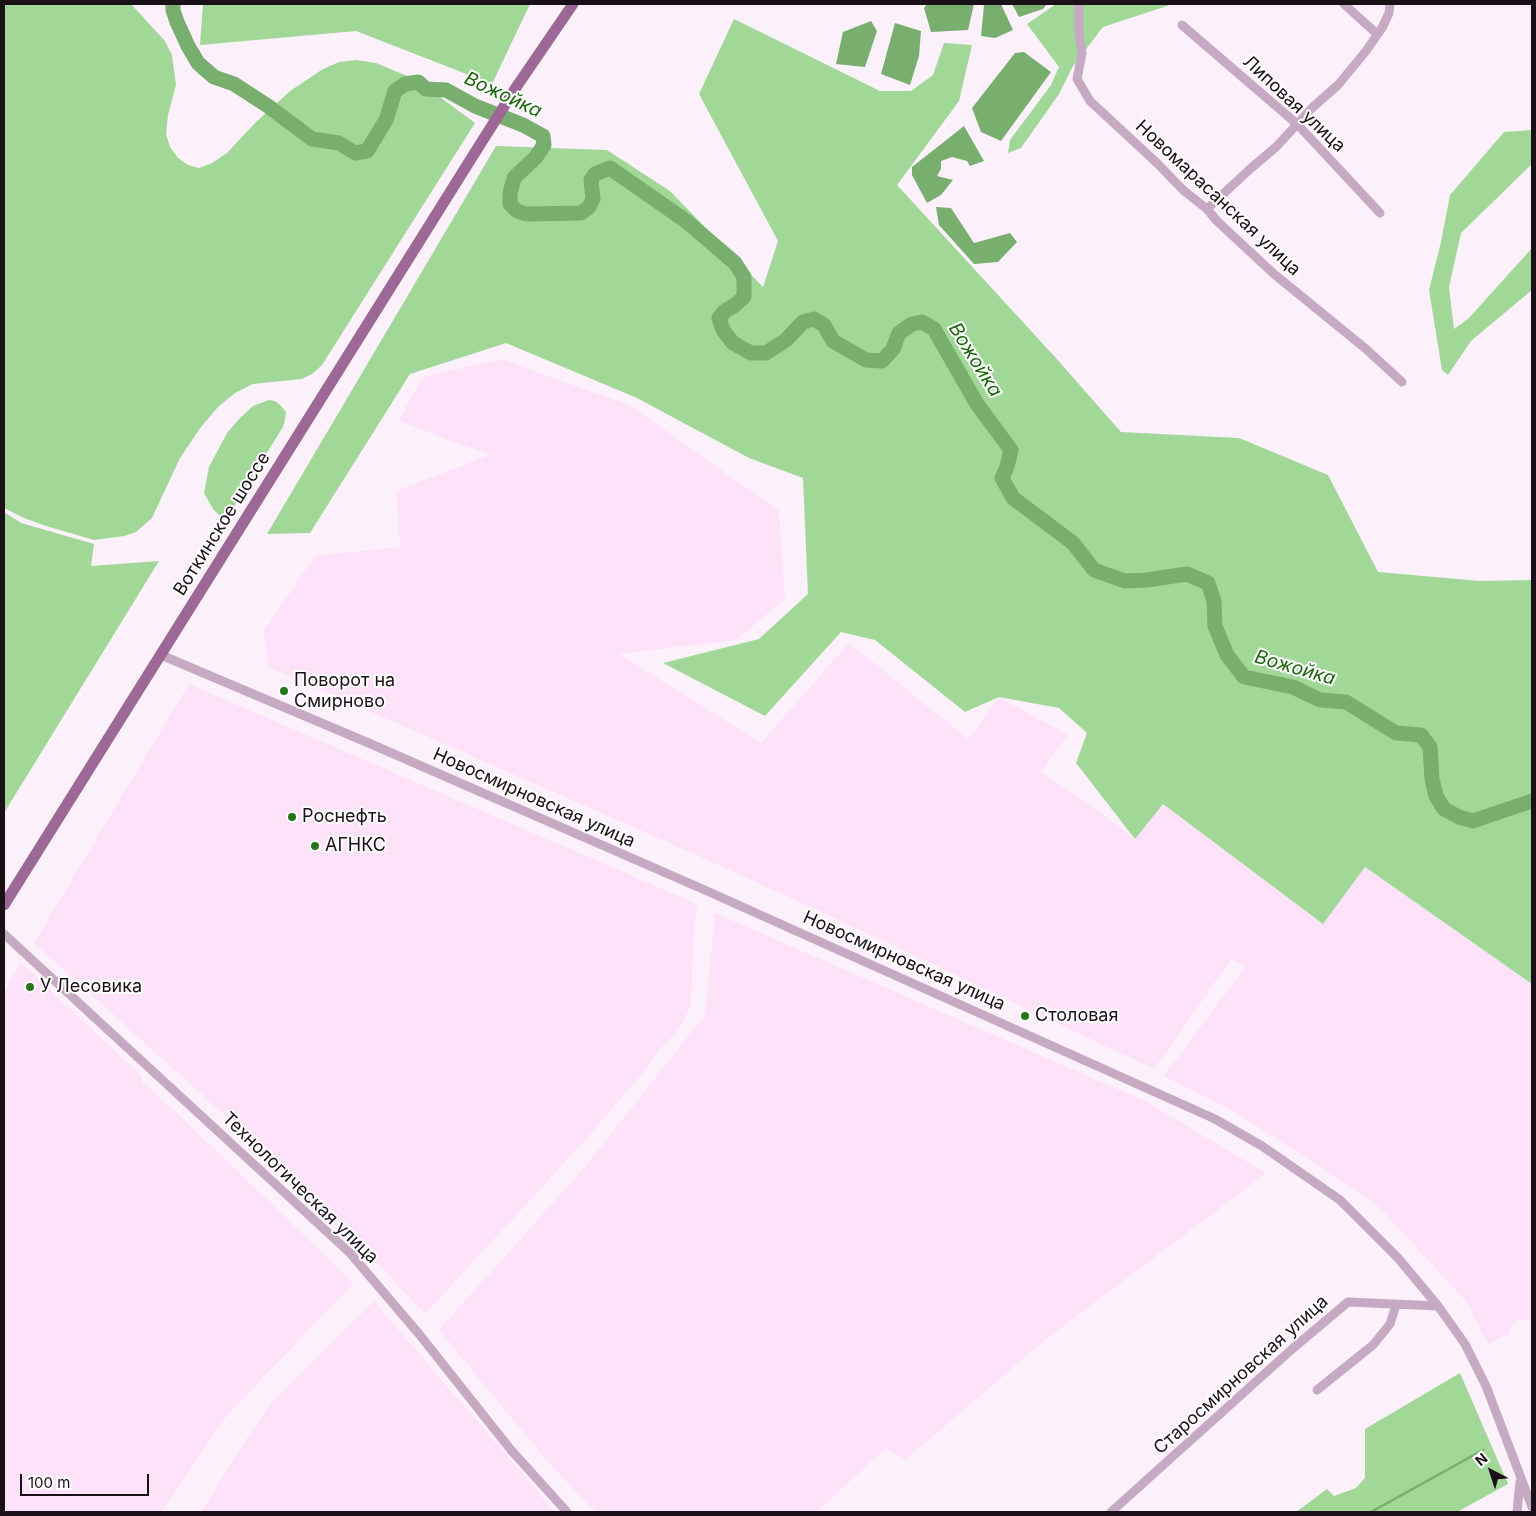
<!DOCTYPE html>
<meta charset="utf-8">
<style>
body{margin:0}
#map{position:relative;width:1536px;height:1516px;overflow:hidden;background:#fcf0fb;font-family:Inter,sans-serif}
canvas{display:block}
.frame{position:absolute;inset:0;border:5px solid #1a1018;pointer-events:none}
.north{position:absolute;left:1466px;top:1446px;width:50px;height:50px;-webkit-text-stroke:4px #fff;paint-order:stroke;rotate:320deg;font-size:14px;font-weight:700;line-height:20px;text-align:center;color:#1a1018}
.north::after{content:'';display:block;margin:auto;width:18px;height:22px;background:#1a1018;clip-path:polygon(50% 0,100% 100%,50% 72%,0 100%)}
.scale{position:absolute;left:20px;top:1474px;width:129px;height:22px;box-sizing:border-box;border:2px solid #1a1018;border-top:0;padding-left:6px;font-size:15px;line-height:18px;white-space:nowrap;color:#1a1018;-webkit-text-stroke:4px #fff;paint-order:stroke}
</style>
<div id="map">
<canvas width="1536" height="1516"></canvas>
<div class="frame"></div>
<div class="north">N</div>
<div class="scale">100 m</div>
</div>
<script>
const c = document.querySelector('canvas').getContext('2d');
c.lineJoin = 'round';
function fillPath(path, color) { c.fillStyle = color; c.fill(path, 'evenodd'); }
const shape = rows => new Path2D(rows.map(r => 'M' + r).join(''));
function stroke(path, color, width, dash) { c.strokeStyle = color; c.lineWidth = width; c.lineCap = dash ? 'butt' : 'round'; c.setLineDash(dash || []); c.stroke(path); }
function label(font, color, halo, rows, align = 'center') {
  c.font = font + ' Inter,sans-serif'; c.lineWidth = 4; c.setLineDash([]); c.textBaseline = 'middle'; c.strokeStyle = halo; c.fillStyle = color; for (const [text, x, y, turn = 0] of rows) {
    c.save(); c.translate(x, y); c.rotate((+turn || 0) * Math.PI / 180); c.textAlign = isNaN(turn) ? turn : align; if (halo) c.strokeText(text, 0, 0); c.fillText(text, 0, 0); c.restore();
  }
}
const built = shape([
 [501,359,631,406,779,511,785,599,736,640,619,654,761,743,849,643,968,739,999,697,1068,735,1041,772,1101,813,1134,839,1163,804,1323,924,1365,867,1532,984,1532,1319,1514,1321,1509,1334,1488,1344,1466,1301,1375,1203,1232,1110,1164,1076,1245,967,1231,959,1154,1069,848,924,681,848,269,667,263,632,315,556,400,547,396,491,490,455,398,421,423,377],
 [189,684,697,904,693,943,691,1006,678,1031,660,1049,650,1064,587,1138,425,1314,312,1194,34,943],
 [715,913,1145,1101,1266,1173,1045,1340,905,1460,886,1448,816,1512,596,1512,550,1464,439,1330,585,1167,705,1015],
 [21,963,142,1076,141,1087,145,1083,354,1283,227,1415,161,1512,4,1512,4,991],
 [374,1301,555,1512,201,1512,249,1435,273,1400]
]);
const green = shape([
 [4,4,131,4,165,41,172,55,176,85,168,115,166,134,170,147,178,158,188,165,199,168,212,163,227,153,255,123,290,91,323,69,339,62,356,60,376,63,417,80,475,123,322,365,312,374,302,379,253,384,235,393,218,407,201,427,180,458,152,518,136,532,124,536,94,540,46,526,24,518,4,508],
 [203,4,530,4,492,84,356,31,200,45],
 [1056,4,1173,4,1103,27,1073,66,1059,94,1021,148,1008,153,1010,140,1051,85,1059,67,1027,24],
 [734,19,880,91,911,91,933,75,944,43,972,45,959,101,897,185,1055,357,1121,432,1239,438,1328,475,1378,572,1480,581,1532,580,1532,984,1365,867,1323,924,1163,804,1135,839,1076,763,1087,733,1059,708,999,697,965,712,875,640,841,632,765,716,663,663,759,639,808,594,803,478,749,458,637,398,506,343,410,374,310,533,267,534,496,146,607,150,670,191,763,287,778,241,699,94],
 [1532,130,1532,164,1461,233,1449,287,1454,329,1469,318,1532,248,1532,290,1471,341,1448,375,1442,370,1429,290,1441,242,1450,195,1504,132],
 [269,400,275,401,281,406,286,412,285,420,283,427,228,516,221,517,213,509,204,493,209,467,227,433,239,419,253,406],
 [4,512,21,523,94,544,91,566,159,561,4,813],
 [1460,1373,1508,1484,1457,1512,1296,1512,1327,1489,1334,1496,1356,1488,1365,1478,1365,1429]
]);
const water = shape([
 [927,4,974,4,968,30,931,32,924,8],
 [991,4,1001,4,1013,30,995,38,981,36,984,5],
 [1012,4,1047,4,1043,9,1019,17],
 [871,21,877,31,865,67,836,64,843,32],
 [895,23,921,31,919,56,910,85,881,74],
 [1024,52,1051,72,1001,141,981,132,972,108,1015,53],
 [964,126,984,161,970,166,967,161,952,157,941,161,941,169,937,176,953,180,941,195,927,203,912,175,912,167],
 [936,207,951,208,974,243,1010,233,1017,242,998,262,974,264,939,225]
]);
const stream = shape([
 [1371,1512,1483,1450]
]);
const river = shape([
 [173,4,173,10,177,22,188,46,198,63,214,77,234,84,268,106,312,139,339,143,355,153,367,151,386,120,395,91,405,84,418,82,426,89,446,90,475,106,523,125,543,136,544,145,536,157,514,178,510,193,510,204,517,211,526,214,581,213,589,207,593,199,591,180,595,174,610,168,686,221,735,263,744,277,744,297,735,305,725,311,719,318,723,330,733,343,751,353,766,353,786,340,803,322,814,319,824,325,833,341,866,360,882,361,893,349,899,333,912,324,922,322,934,329,977,404,1011,450,1007,467,1002,478,1013,498,1073,543,1094,570,1125,581,1147,580,1187,574,1208,583,1214,601,1215,626,1227,655,1244,677,1293,687,1320,700,1346,702,1396,733,1421,735,1430,747,1432,779,1436,796,1444,809,1459,817,1473,821,1532,801]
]);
const minor = shape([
 [1079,4,1079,36,1082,53,1077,79,1090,101,1158,164,1183,190,1207,209,1217,221,1274,274,1366,349,1402,382],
 [1344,4,1377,34],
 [1182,25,1297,124,1380,213],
 [1207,209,1250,169,1276,147,1313,107,1338,85,1366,51,1382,28,1389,13,1390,4],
 [161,655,371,744,707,891,1215,1119,1262,1146,1340,1200,1398,1258,1438,1306,1465,1344,1486,1386,1532,1507],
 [4,934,350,1253,419,1334,511,1450,567,1512],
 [1317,1390,1373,1345,1390,1324,1396,1305],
 [1111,1512,1291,1350,1348,1302,1438,1306],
 [1517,1512,1520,1482]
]);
const major = shape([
 [4,905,469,162,517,86,573,4]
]);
const markers = [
 [284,691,5,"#28741a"],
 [292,817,5,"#28741a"],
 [315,846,5,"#28741a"],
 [30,987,5,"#28741a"],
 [1025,1016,5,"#28741a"]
];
const streetNames = [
 ["Липовая улица",1294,104,43],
 ["Новомарасанская улица",1218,198,43],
 ["Воткинское шоссе",222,524,-58],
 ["Новосмирновская улица",534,798,24],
 ["Новосмирновская улица",904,961,24],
 ["Технологическая улица",300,1188,44],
 ["Старосмирновская улица",1241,1375,-42]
];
const poiNames = [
 ["Поворот на",294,681],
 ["Смирново",294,702],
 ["Роснефть",302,817],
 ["АГНКС",325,846],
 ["У Лесовика",40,987],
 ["Столовая",1035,1016]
];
const waterNames = [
 ["Вожойка",503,95,25],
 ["Вожойка",975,360,58],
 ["Вожойка",1295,668,16]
];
fillPath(built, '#fee2fa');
fillPath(green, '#a1d898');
fillPath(water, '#78af6f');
stroke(stream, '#78af6f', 2.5);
stroke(river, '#78af6f', 15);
stroke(minor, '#c6a9c2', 9);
stroke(major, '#9c6996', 11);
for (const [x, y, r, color] of markers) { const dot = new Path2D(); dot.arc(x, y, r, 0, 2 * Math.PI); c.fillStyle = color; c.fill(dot); stroke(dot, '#fff', 2); }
label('18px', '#1a1018', '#fff', streetNames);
label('18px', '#1a1018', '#fff', poiNames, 'left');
label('italic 19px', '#1d650d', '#fff', waterNames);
</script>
